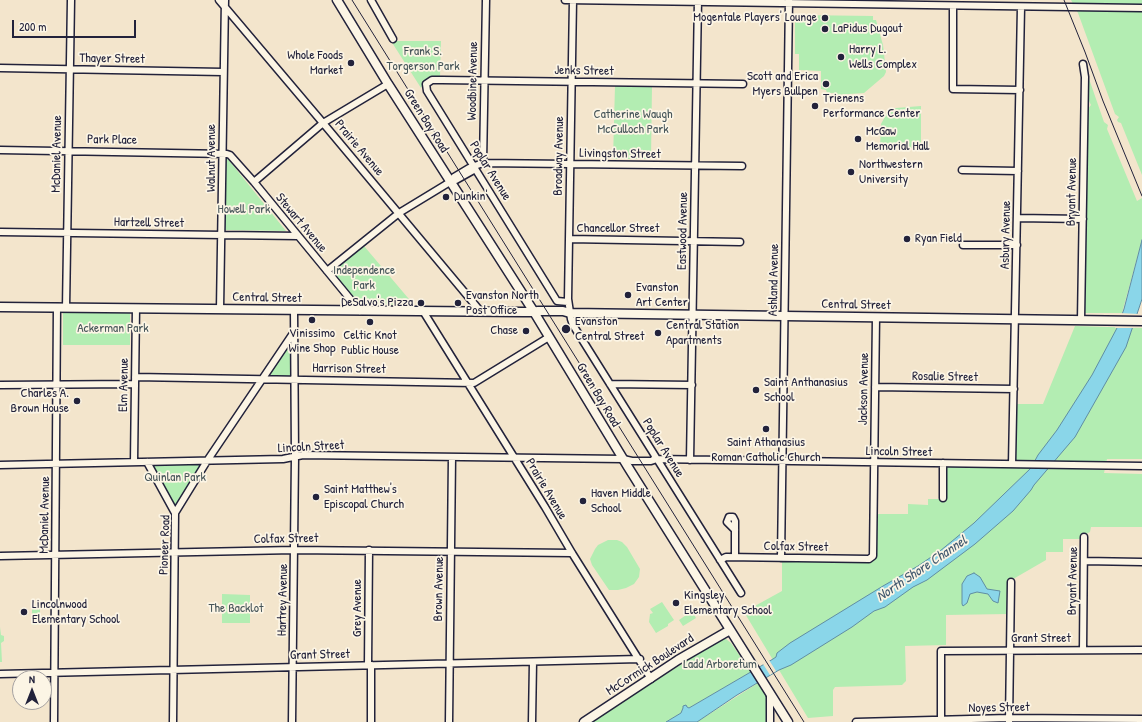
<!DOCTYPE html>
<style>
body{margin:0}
#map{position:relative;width:1142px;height:722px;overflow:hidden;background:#f3e5cc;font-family:"Patrick Hand",sans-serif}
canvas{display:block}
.north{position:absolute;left:12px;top:670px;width:40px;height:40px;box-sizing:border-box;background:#fcf5e5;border:1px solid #a5a1a1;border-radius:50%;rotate:0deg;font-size:11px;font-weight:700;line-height:16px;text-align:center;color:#22223b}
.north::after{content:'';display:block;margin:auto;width:14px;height:18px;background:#22223b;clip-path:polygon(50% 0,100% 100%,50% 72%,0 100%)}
.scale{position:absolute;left:12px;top:20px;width:124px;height:18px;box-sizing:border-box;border:2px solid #22223b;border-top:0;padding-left:5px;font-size:12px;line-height:14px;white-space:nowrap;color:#22223b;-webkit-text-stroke:3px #fcf5e5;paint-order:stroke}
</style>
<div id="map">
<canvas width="1142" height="722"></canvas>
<div class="north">N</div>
<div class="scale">200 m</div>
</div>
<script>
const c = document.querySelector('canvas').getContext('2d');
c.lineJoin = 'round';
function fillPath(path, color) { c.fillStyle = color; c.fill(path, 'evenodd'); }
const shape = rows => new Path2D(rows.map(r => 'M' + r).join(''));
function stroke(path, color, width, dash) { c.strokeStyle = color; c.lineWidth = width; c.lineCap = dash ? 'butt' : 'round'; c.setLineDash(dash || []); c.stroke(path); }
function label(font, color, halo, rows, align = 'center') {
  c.font = font + ' "Patrick Hand",sans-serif'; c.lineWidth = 3.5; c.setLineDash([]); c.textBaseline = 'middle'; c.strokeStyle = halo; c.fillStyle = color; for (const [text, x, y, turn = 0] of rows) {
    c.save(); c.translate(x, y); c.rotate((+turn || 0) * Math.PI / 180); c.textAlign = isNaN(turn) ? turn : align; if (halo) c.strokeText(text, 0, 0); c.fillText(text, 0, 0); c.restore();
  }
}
const green = shape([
 [1071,0,1142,0,1142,175,1121,123,1118,122,1117,120,1119,117,1115,114,1078,13],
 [799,15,873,16,873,20,876,20,883,45,886,72,884,76,864,93,835,95,833,93,827,93,826,90,821,89,821,71,799,70,799,54,795,54,795,22,799,22],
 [391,41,441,41,440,78,431,77,425,80,421,88],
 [1087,73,1104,122,1108,125,1107,129,1137,201,1142,198,1142,240,1122,313,1083,313,1087,110,1091,105,1089,101,1087,99],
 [615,86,652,86,651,159,613,159],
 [921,106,921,145,918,148,880,148,881,124,887,113,896,108],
 [225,158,227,158,286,231,224,230],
 [364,246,414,305,358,304,331,272],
 [63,311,130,313,130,345,63,345],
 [1075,326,1142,328,1142,459,1107,459,1104,473,1142,474,1142,527,1091,527,1090,532,1082,536,1082,539,1063,539,1063,552,1046,552,1046,560,1008,582,1008,614,946,615,946,645,905,646,906,681,902,685,835,687,833,690,833,716,808,718,744,612,782,591,782,560,873,560,876,556,876,514,908,514,908,504,928,505,928,499,946,499,946,468,948,466,1015,467,1016,404,1043,404],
 [288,345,291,345,292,377,271,376,271,372],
 [196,463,199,464,200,467,175,507,153,466,155,464],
 [608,540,617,540,622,542,627,547,640,569,639,577,634,584,626,588,618,590,609,590,592,565,590,559,595,549,598,545],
 [222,594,250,595,250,623,222,623],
 [662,602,674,620,668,624,668,626,656,633,649,622,650,614,653,613,650,609],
 [32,607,40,607,40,624,32,625],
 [692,611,696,618,683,626,679,620],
 [0,627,1,635,4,636,4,641,1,643,2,662,0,662],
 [721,639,726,639,731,643,751,672,689,708,683,706,684,708,681,713,666,722,591,722],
 [758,683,767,697,768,722,697,722]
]);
const water = shape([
 [1142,240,1142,299,1126,347,1075,437,1034,485,1031,490,1013,511,975,544,927,580,913,587,885,607,874,611,852,627,791,665,779,670,737,695,697,722,666,722,681,713,683,708,683,706,686,705,687,707,689,708,773,659,776,657,777,653,790,643,883,586,918,566,940,551,974,523,1031,468,1038,455,1057,430,1092,375,1117,328,1124,309,1142,240],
 [974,573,980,577,987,589,1000,591,998,603,993,601,988,594,977,592,970,594,967,603,963,606,962,604,962,584,967,576,974,573]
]);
const pier = shape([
 [1120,313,1139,314,1135,328,1115,328],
 [769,660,776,671,770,675,763,664]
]);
const minor = shape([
 [219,0,323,123,481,312],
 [371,0,393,39],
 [565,0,1142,8],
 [573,0,568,299,571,319,573,325,741,593],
 [953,6,953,89,1020,90],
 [0,68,223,72],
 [0,150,227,154,230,155,254,182,360,311],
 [483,163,486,0],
 [962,170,1018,171],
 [254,182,323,123,388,84],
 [450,182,454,177,469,168,483,163,742,166],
 [1017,218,1083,219],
 [0,232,298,236],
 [569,239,740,242],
 [963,245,1017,245],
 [327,271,399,213,450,182,456,180,472,171,475,167],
 [568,302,557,301,427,91,426,84,432,80,442,80,743,84],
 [66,308,71,0],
 [220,309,225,0],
 [423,311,545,507,572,553,651,679],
 [1081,320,1085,77,1083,64],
 [135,377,474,383,549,337],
 [610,384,692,385],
 [0,385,135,384],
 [875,387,1014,389],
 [654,459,1142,466],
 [690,460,698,0],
 [134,462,136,308],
 [147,462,175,513],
 [1012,464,1021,7],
 [0,465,283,459,303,455,623,459,632,461,651,461,657,459],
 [943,498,943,463],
 [0,556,294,550,572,553],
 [735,557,735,521,733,517,729,517,727,522,735,530],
 [781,558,789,0],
 [720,560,726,557,869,559,873,556,876,317],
 [1084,561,1142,562],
 [1083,650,1084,537],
 [368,665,369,550],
 [0,674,640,659],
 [54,722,57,307],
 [173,722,175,513,207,461,294,332],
 [292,722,295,457,294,310],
 [371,722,371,665],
 [449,722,452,457],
 [532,722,533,662],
 [770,722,770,694],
 [856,722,1009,718,1142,719],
 [941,722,941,651,1142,650],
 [1009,722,1011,582]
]);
const major = shape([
 [337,0,388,84,534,312,628,467,788,722],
 [0,307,523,312,534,312,538,311,563,311,570,313,1142,321],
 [584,722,678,660,730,630]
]);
const rail = shape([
 [352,0,804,722],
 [1064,0,1085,52,1103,101,1142,196]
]);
const markers = [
 [825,18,4,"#22223b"],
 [825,29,4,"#22223b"],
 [841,57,4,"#22223b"],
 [351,63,4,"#22223b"],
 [826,84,4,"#22223b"],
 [815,106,4,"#22223b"],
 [858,139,4,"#22223b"],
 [851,172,4,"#22223b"],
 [446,197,4,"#22223b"],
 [907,239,4,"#22223b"],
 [628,295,4,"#22223b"],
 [421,303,4,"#22223b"],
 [458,303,4,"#22223b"],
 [312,320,4,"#22223b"],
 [370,322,4,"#22223b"],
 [566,329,5,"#22223b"],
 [526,331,4,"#22223b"],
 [658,333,4,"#22223b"],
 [756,390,4,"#22223b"],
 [77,401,4,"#22223b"],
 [766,429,4,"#22223b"],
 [316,497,4,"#22223b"],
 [583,501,4,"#22223b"],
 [676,603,4,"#22223b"],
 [24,612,4,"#22223b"]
];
const poiNames = [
 ["Mogentale Players' Lounge",817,18,"right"],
 ["LaPidus Dugout",833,29],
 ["Harry L.",849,50],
 ["Wells Complex",849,65],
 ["Whole Foods",343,56,"right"],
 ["Market",343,71,"right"],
 ["Scott and Erica",818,77,"right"],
 ["Myers Bullpen",818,92,"right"],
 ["Trienens",823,99],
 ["Performance Center",823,114],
 ["McGaw",866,132],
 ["Memorial Hall",866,147],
 ["Northwestern",859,165],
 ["University",859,180],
 ["Dunkin'",454,197],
 ["Ryan Field",915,239],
 ["Evanston",636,288],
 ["Art Center",636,303],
 ["Evanston North",466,296],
 ["Post Office",466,311],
 ["DeSalvo's Pizza",413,303,"right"],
 ["Evanston",575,322],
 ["Central Street",575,337],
 ["Central Station",666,326],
 ["Apartments",666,341],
 ["Chase",518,331,"right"],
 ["Vinissimo",312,334,"center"],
 ["Wine Shop",312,349,"center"],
 ["Celtic Knot",370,336,"center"],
 ["Public House",370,351,"center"],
 ["Saint Anthanasius",764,383],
 ["School",764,398],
 ["Charles A.",69,394,"right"],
 ["Brown House",69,409,"right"],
 ["Saint Athanasius",766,443,"center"],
 ["Roman Catholic Church",766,458,"center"],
 ["Saint Matthew's",324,490],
 ["Episcopal Church",324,505],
 ["Haven Middle",591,494],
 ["School",591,509],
 ["Kingsley",684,596],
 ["Elementary School",684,611],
 ["Lincolnwood",32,605],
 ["Elementary School",32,620]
];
const parkNames = [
 ["Frank S.",423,52],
 ["Torgerson Park",423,67],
 ["Catherine Waugh",633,115],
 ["McCulloch Park",633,130],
 ["Howell Park",244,210],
 ["Independence",364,271],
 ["Park",364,286],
 ["Ackerman Park",113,329],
 ["Quinlan Park",175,478],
 ["The Backlot",236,609],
 ["Ladd Arboretum",720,665]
];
const streetNames = [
 ["Thayer Street",112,59,1],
 ["Jenks Street",584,71,1],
 ["Woodbine Avenue",473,81,-89],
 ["Green Bay Road",426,121,58],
 ["Park Place",112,140,1],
 ["Prairie Avenue",359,148,50],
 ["McDaniel Avenue",57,154,-89],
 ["Livingston Street",620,154,1],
 ["Broadway Avenue",559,156,-89],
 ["Walnut Avenue",212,158,-90],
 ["Poplar Avenue",490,171,58],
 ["Bryant Avenue",1072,192,-89],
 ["Hartzell Street",149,223,1],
 ["Stewart Avenue",301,223,50],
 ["Chancellor Street",618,229],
 ["Eastwood Avenue",683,231,-89],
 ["Asbury Avenue",1006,235,-89],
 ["Ashland Avenue",774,280,-89],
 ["Central Street",267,298,1],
 ["Central Street",856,305,1],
 ["Harrison Street",349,369,1],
 ["Rosalie Street",945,377,1],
 ["Elm Avenue",124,385,-89],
 ["Jackson Avenue",864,389,-89],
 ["Green Bay Road",598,395,59],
 ["Lincoln Street",311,447,-3],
 ["Poplar Avenue",663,448,58],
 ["Lincoln Street",899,452,1],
 ["Prairie Avenue",546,489,59],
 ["McDaniel Avenue",45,515,-89],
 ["Colfax Street",286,539,-1],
 ["Pioneer Road",165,545,-88],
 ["Colfax Street",796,547,1],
 ["Bryant Avenue",1073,581,-89],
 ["Brown Avenue",439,589,-89],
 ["Hartrey Avenue",283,600,-89],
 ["Grey Avenue",358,608,-90],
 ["Grant Street",1041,639],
 ["Grant Street",320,655,-1],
 ["McCormick Boulevard",650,665,-33],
 ["Noyes Street",999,708,-1]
];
const waterNames = [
 ["North Shore Channel",922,569,-34]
];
fillPath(green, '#b3edb2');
fillPath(water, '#8ad6e9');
stroke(water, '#608ea3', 1);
fillPath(pier, '#f3e5cc');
stroke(minor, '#22223b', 9);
stroke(major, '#22223b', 11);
stroke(minor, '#fcf5e5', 6);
stroke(major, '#fcf5e5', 8);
stroke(rail, '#22223b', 1);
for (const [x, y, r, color] of markers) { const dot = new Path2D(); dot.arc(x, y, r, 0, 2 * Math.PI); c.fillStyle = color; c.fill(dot); stroke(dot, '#fcf5e5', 1.5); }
label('13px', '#22223b', '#fcf5e5', poiNames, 'left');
label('13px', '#465559', '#fcf5e5', parkNames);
label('13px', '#22223b', '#fcf5e5', streetNames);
label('italic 14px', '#41586f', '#fcf5e5', waterNames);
</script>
